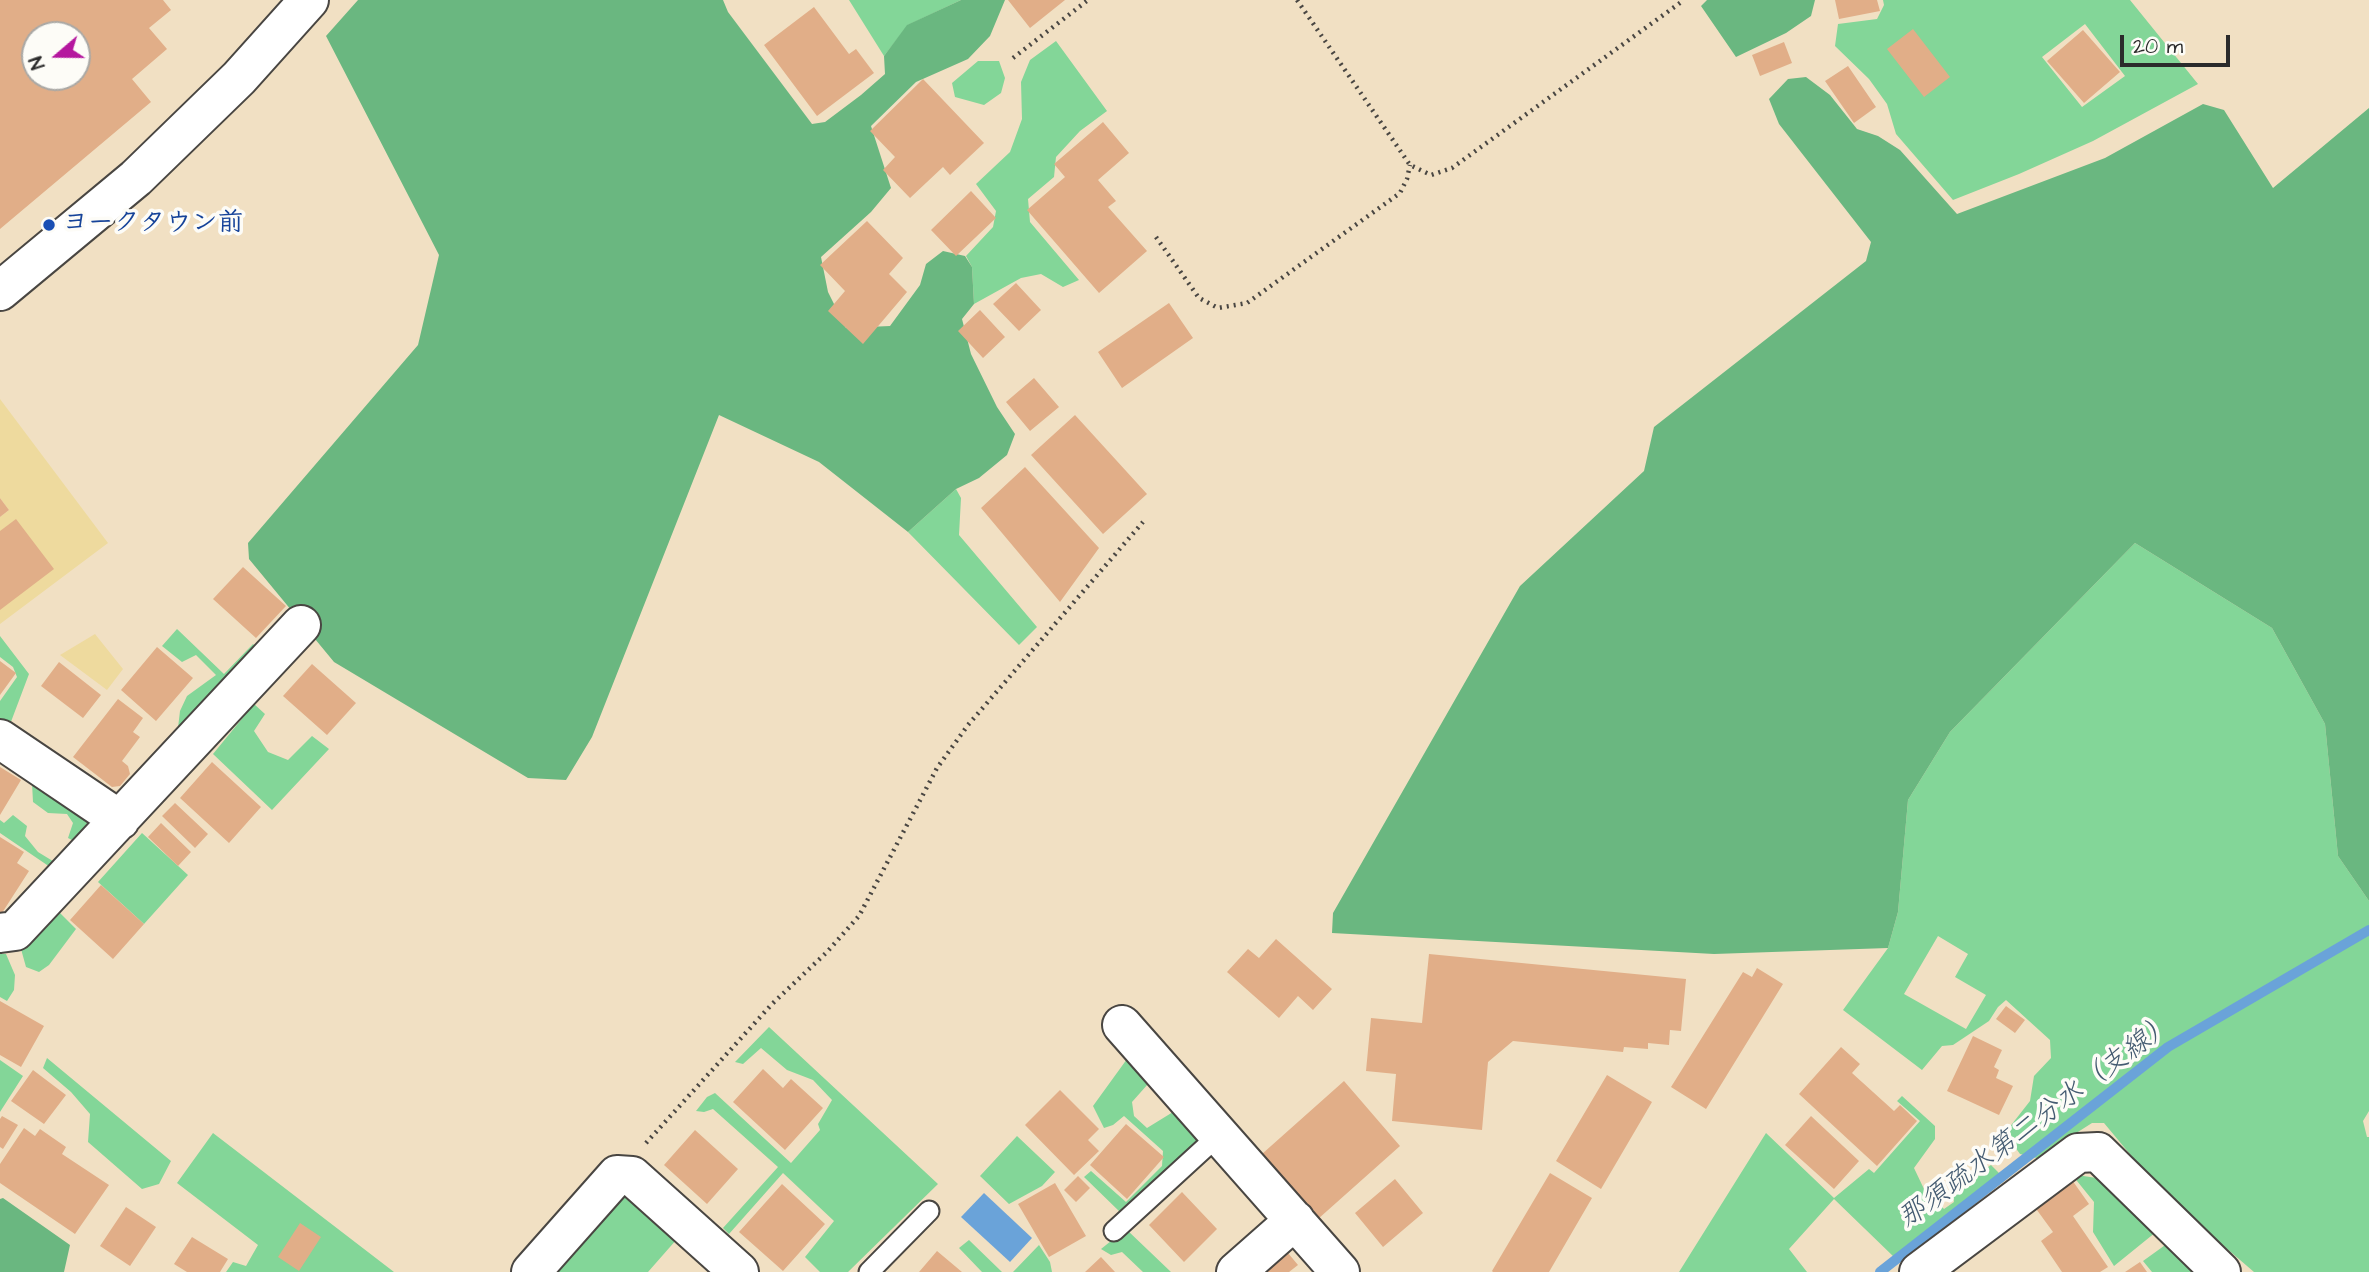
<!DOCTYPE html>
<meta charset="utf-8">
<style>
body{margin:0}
#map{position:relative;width:2369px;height:1272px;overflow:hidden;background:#f1e0c3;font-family:"Architects Daughter",sans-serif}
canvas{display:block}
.north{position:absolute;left:21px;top:21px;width:70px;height:70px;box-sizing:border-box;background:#fdfcf7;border:2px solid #a9a8a5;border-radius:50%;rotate:250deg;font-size:19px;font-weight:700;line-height:28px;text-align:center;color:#2b2b2b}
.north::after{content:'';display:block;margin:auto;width:24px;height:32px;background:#b5179e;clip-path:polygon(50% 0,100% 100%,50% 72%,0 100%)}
.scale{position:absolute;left:2120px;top:35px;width:110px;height:32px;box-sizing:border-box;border:4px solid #2b2b2b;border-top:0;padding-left:9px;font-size:21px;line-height:24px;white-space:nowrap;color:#2b2b2b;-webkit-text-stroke:5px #fdfcf7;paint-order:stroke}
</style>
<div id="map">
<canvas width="2369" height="1272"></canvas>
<div class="north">N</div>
<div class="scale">20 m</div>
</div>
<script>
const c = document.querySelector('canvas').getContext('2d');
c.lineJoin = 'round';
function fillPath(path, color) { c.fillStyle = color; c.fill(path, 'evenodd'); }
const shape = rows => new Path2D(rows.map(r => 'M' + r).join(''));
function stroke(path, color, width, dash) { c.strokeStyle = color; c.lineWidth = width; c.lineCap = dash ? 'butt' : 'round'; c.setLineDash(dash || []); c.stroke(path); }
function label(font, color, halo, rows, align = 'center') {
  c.font = font + ' "Architects Daughter","Klee One",sans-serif'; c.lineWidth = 7; c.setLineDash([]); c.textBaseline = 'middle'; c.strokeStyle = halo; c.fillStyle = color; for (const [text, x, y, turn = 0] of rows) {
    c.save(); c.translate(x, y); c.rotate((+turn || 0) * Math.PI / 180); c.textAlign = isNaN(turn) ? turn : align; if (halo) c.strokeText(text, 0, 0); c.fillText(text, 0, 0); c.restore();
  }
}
const green = shape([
 [849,0,961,0,908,25,884,56],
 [1883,0,2130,0,2198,84,2093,141,2019,174,1953,200,1896,134,1887,104,1869,79,1835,46,1838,24,1877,19,1884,5],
 [2085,24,2125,76,2082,107,2042,57],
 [1056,41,1107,111,1080,131,1056,157,1054,177,1028,199,1030,222,1079,280,1063,287,1041,274,1021,278,974,304,972,267,966,256,993,227,996,211,976,184,1010,152,1022,119,1021,82,1030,60],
 [978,61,999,61,1005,78,1001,93,984,105,955,97,952,83],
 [956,489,961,498,959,535,1037,627,1019,645,908,532],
 [2135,543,2272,628,2325,724,2338,856,2369,901,2369,1111,2363,1121,2367,1137,2369,1137,2369,1272,2254,1272,2204,1229,2134,1159,2104,1123,2092,1123,2037,1158,2020,1154,2005,1133,2030,1101,2034,1076,2051,1058,2050,1040,2006,1000,1998,1007,1989,1021,1953,1045,1942,1046,1922,1070,1843,1010,1888,948,1898,912,1908,800,1950,732],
 [1938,936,1968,954,1955,977,1986,995,1966,1029,1904,994],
 [177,629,224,674,253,644,257,648,177,736,180,711,187,696,216,675,196,655,182,662,162,646],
 [0,636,29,674,9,727,0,721,0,701,17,677,13,667,0,657],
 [254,704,265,714,254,731,268,752,288,760,312,736,329,749,272,810,213,754],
 [32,783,90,814,89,824,76,842,68,838,73,823,67,814,48,813,33,802],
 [13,815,27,826,25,836,38,852,56,863,50,867,0,833,0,820,4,823],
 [142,833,188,875,144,924,98,882],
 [60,913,76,929,49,965,39,972,26,967,21,949],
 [0,954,6,954,15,975,14,990,7,1001,0,997],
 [769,1027,938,1184,848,1272,820,1272,805,1257,834,1221,783,1173,729,1234,723,1228,778,1167,713,1109,704,1112,696,1111,707,1097,715,1093,791,1163,820,1130,818,1124,832,1100,813,1080,787,1070,761,1048,743,1064,735,1062],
 [47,1058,171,1161,159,1184,142,1189,88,1142,90,1114,71,1092,43,1068],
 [1127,1059,1148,1084,1132,1102,1134,1116,1147,1128,1173,1112,1199,1139,1121,1213,1084,1177,1091,1171,1126,1202,1162,1166,1163,1151,1124,1116,1113,1125,1104,1128,1093,1106],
 [0,1060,23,1076,0,1112],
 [1902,1096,1935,1126,1935,1139,1914,1168,1924,1189,1944,1209,1954,1202,1952,1192,1991,1165,2000,1174,1894,1257,1834,1199,1789,1249,1807,1272,1679,1272,1766,1133,1834,1198,1869,1169,1874,1173,1920,1121,1897,1101],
 [213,1133,394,1272,226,1272,233,1262,246,1266,258,1245,177,1183],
 [1017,1136,1055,1172,1042,1186,1009,1204,980,1176],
 [2077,1175,2103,1179,2156,1232,2114,1266,2093,1232,2094,1202,2073,1176],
 [627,1195,677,1239,648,1272,554,1272,611,1201],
 [1126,1229,1171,1272,1143,1272,1122,1252,1111,1255,1101,1249],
 [969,1240,1002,1272,982,1272,959,1248],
 [2168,1243,2196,1272,2152,1272,2143,1261],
 [1039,1245,1050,1262,1052,1272,1013,1272]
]);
const forest = shape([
 [358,0,723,0,728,12,812,124,825,122,861,95,885,74,884,56,907,25,961,0,1005,0,990,36,968,59,916,82,871,126,891,188,871,212,821,257,828,292,846,328,890,326,920,285,926,264,943,251,965,256,972,267,974,304,962,319,971,354,997,407,1015,434,1007,455,979,478,956,489,908,532,819,462,719,415,592,737,566,780,528,778,334,662,249,559,248,543,418,345,439,255,326,36],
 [1707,0,1815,0,1811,16,1786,33,1736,57,1701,6],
 [1806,77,1830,95,1857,129,1878,136,1900,150,1957,214,2105,158,2203,104,2224,110,2273,188,2369,108,2369,901,2338,856,2325,724,2272,628,2135,543,1950,732,1908,800,1898,912,1888,948,1714,954,1332,933,1333,913,1520,586,1644,471,1654,427,1866,261,1871,242,1779,124,1769,99,1788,79],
 [3,1198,70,1245,64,1272,0,1272,0,1199]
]);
const sand = shape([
 [0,399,108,543,0,624,0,517,9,510,0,498],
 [95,634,123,669,107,690,60,655]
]);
const water = shape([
 [984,1193,1032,1238,1010,1262,961,1217]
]);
const stream = shape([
 [1880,1272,2168,1047,2369,930]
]);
const building = shape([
 [0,0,163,0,171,10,149,28,167,49,132,79,151,102,0,229],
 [35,35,77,35,77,77,35,77],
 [1008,0,1065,0,1030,28],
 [1835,0,1877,0,1880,11,1839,19],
 [814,7,849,54,856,49,874,73,817,116,764,45],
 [1913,29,1950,77,1924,97,1887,49],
 [2083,30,2120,72,2084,103,2047,61],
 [1784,42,1792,63,1760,76,1752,55],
 [1848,66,1876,107,1854,123,1825,81],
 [923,79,984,143,950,175,943,167,910,198,883,170,895,157,870,131],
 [1103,122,1129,153,1098,180,1116,201,1108,207,1147,251,1099,293,1027,210,1065,177,1054,164],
 [971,191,996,218,956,256,931,230],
 [867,221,903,258,889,274,907,292,863,344,828,311,845,291,820,265],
 [1016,283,1041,310,1019,331,993,304],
 [1169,303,1193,338,1122,388,1098,352],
 [980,310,1005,337,983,358,958,331],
 [1034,378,1059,407,1030,431,1006,402],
 [1075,415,1147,494,1103,534,1031,455],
 [1025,467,1099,548,1060,602,981,508],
 [0,498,9,510,0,517],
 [16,519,54,569,0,610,0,531],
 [243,567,286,606,256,638,213,599],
 [157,647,193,678,156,721,121,690],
 [0,661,16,673,0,695],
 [59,662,101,695,83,718,41,686],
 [312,664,356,703,327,735,283,696],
 [118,699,143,718,133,732,140,737,122,761,128,766,130,774,120,786,112,787,73,757],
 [212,762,261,807,229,843,180,798],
 [0,767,21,780,0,815],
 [175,803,208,834,195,848,162,816],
 [161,823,191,852,178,866,148,837],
 [0,837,24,852,17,863,29,871,2,913,0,912],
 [101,885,144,924,113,959,70,920],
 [1276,939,1332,989,1313,1010,1298,996,1279,1018,1227,972,1248,949,1259,958],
 [1429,954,1686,979,1681,1031,1670,1030,1669,1045,1648,1043,1648,1049,1624,1047,1623,1052,1513,1041,1488,1062,1482,1130,1392,1121,1396,1074,1366,1071,1371,1018,1422,1023],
 [1757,968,1783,984,1706,1109,1671,1087,1743,972,1752,977],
 [0,1001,44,1026,21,1067,0,1055],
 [2006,1006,2025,1020,2015,1033,1996,1019],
 [1973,1036,2002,1050,1994,1067,1999,1070,1996,1078,2013,1086,1999,1115,1947,1091],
 [1841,1047,1860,1064,1852,1073,1894,1111,1900,1105,1917,1121,1877,1166,1799,1094],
 [763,1069,783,1088,791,1079,823,1108,785,1150,733,1102],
 [33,1070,66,1095,44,1124,11,1101],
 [1607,1075,1652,1102,1601,1189,1556,1161],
 [1344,1081,1400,1146,1318,1219,1262,1154],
 [1060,1090,1099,1129,1088,1140,1099,1151,1074,1175,1025,1125],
 [2,1116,18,1125,3,1149,0,1147,0,1119],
 [1811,1116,1859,1161,1834,1189,1785,1145],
 [1126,1124,1164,1157,1127,1199,1090,1165],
 [24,1128,35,1136,40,1129,66,1147,62,1154,109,1185,75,1234,0,1183,0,1164],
 [695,1130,738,1169,707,1204,664,1165],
 [1550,1173,1592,1198,1549,1272,1493,1272,1492,1271],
 [1078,1176,1090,1188,1076,1202,1064,1190],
 [1395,1179,1423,1213,1383,1247,1355,1213],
 [2072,1180,2089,1204,2073,1216,2108,1267,2100,1272,2062,1272,2041,1241,2053,1232,2034,1206],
 [1055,1183,1086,1236,1049,1257,1018,1204],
 [782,1184,825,1224,783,1271,739,1232],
 [1182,1192,1217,1229,1184,1262,1149,1225],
 [126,1207,156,1227,130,1266,100,1246],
 [300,1223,321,1237,299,1271,278,1257],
 [192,1237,228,1259,220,1272,187,1272,174,1264],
 [937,1251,962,1272,919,1272],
 [1288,1253,1298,1265,1289,1272,1266,1272],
 [1101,1257,1115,1272,1085,1272],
 [2140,1262,2147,1272,2125,1272]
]);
const path = shape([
 [1297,0,1410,165,1431,175,1452,168,1684,0],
 [1013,58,1088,0],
 [1156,237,1199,298,1218,308,1247,303,1400,193,1407,179,1410,165],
 [646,1143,772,1004,827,952,859,916,937,768,968,725,1143,522]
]);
const service = shape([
 [1114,1231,1220,1134],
 [869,1272,929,1211]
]);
const minor = shape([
 [0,739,120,820],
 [0,933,15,931,301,625],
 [1122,1025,1340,1272],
 [531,1272,617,1175,632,1176,739,1272],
 [1236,1272,1295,1220],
 [1919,1272,2078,1153,2098,1152,2221,1272]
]);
const tertiary = shape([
 [0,291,136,178,239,78,309,0]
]);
const markers = [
 [49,225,7,"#1a4fb4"]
];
const transitNames = [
 ["ヨークタウン前",63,225]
];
const waterNames = [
 ["那須疏水第二分水（支線）",2037,1123,-37]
];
fillPath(green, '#83d698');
fillPath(forest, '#6ab780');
fillPath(sand, '#eeda9e');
fillPath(water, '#6aa3d9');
stroke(stream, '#6aa3d9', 10);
fillPath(building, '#e1ae88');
stroke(service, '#494642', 23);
stroke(minor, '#494642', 42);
stroke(tertiary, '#494642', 42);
stroke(path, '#494642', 4.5, [2, 5]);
stroke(service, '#fff', 19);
stroke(minor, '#fff', 38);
stroke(tertiary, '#fff', 38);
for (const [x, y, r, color] of markers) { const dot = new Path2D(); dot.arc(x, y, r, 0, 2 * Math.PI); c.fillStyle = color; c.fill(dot); stroke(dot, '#fdfcf7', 2.5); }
label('bold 26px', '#164399', '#fdfcf7', transitNames, 'left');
label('italic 28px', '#445b71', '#fdfcf7', waterNames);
</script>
